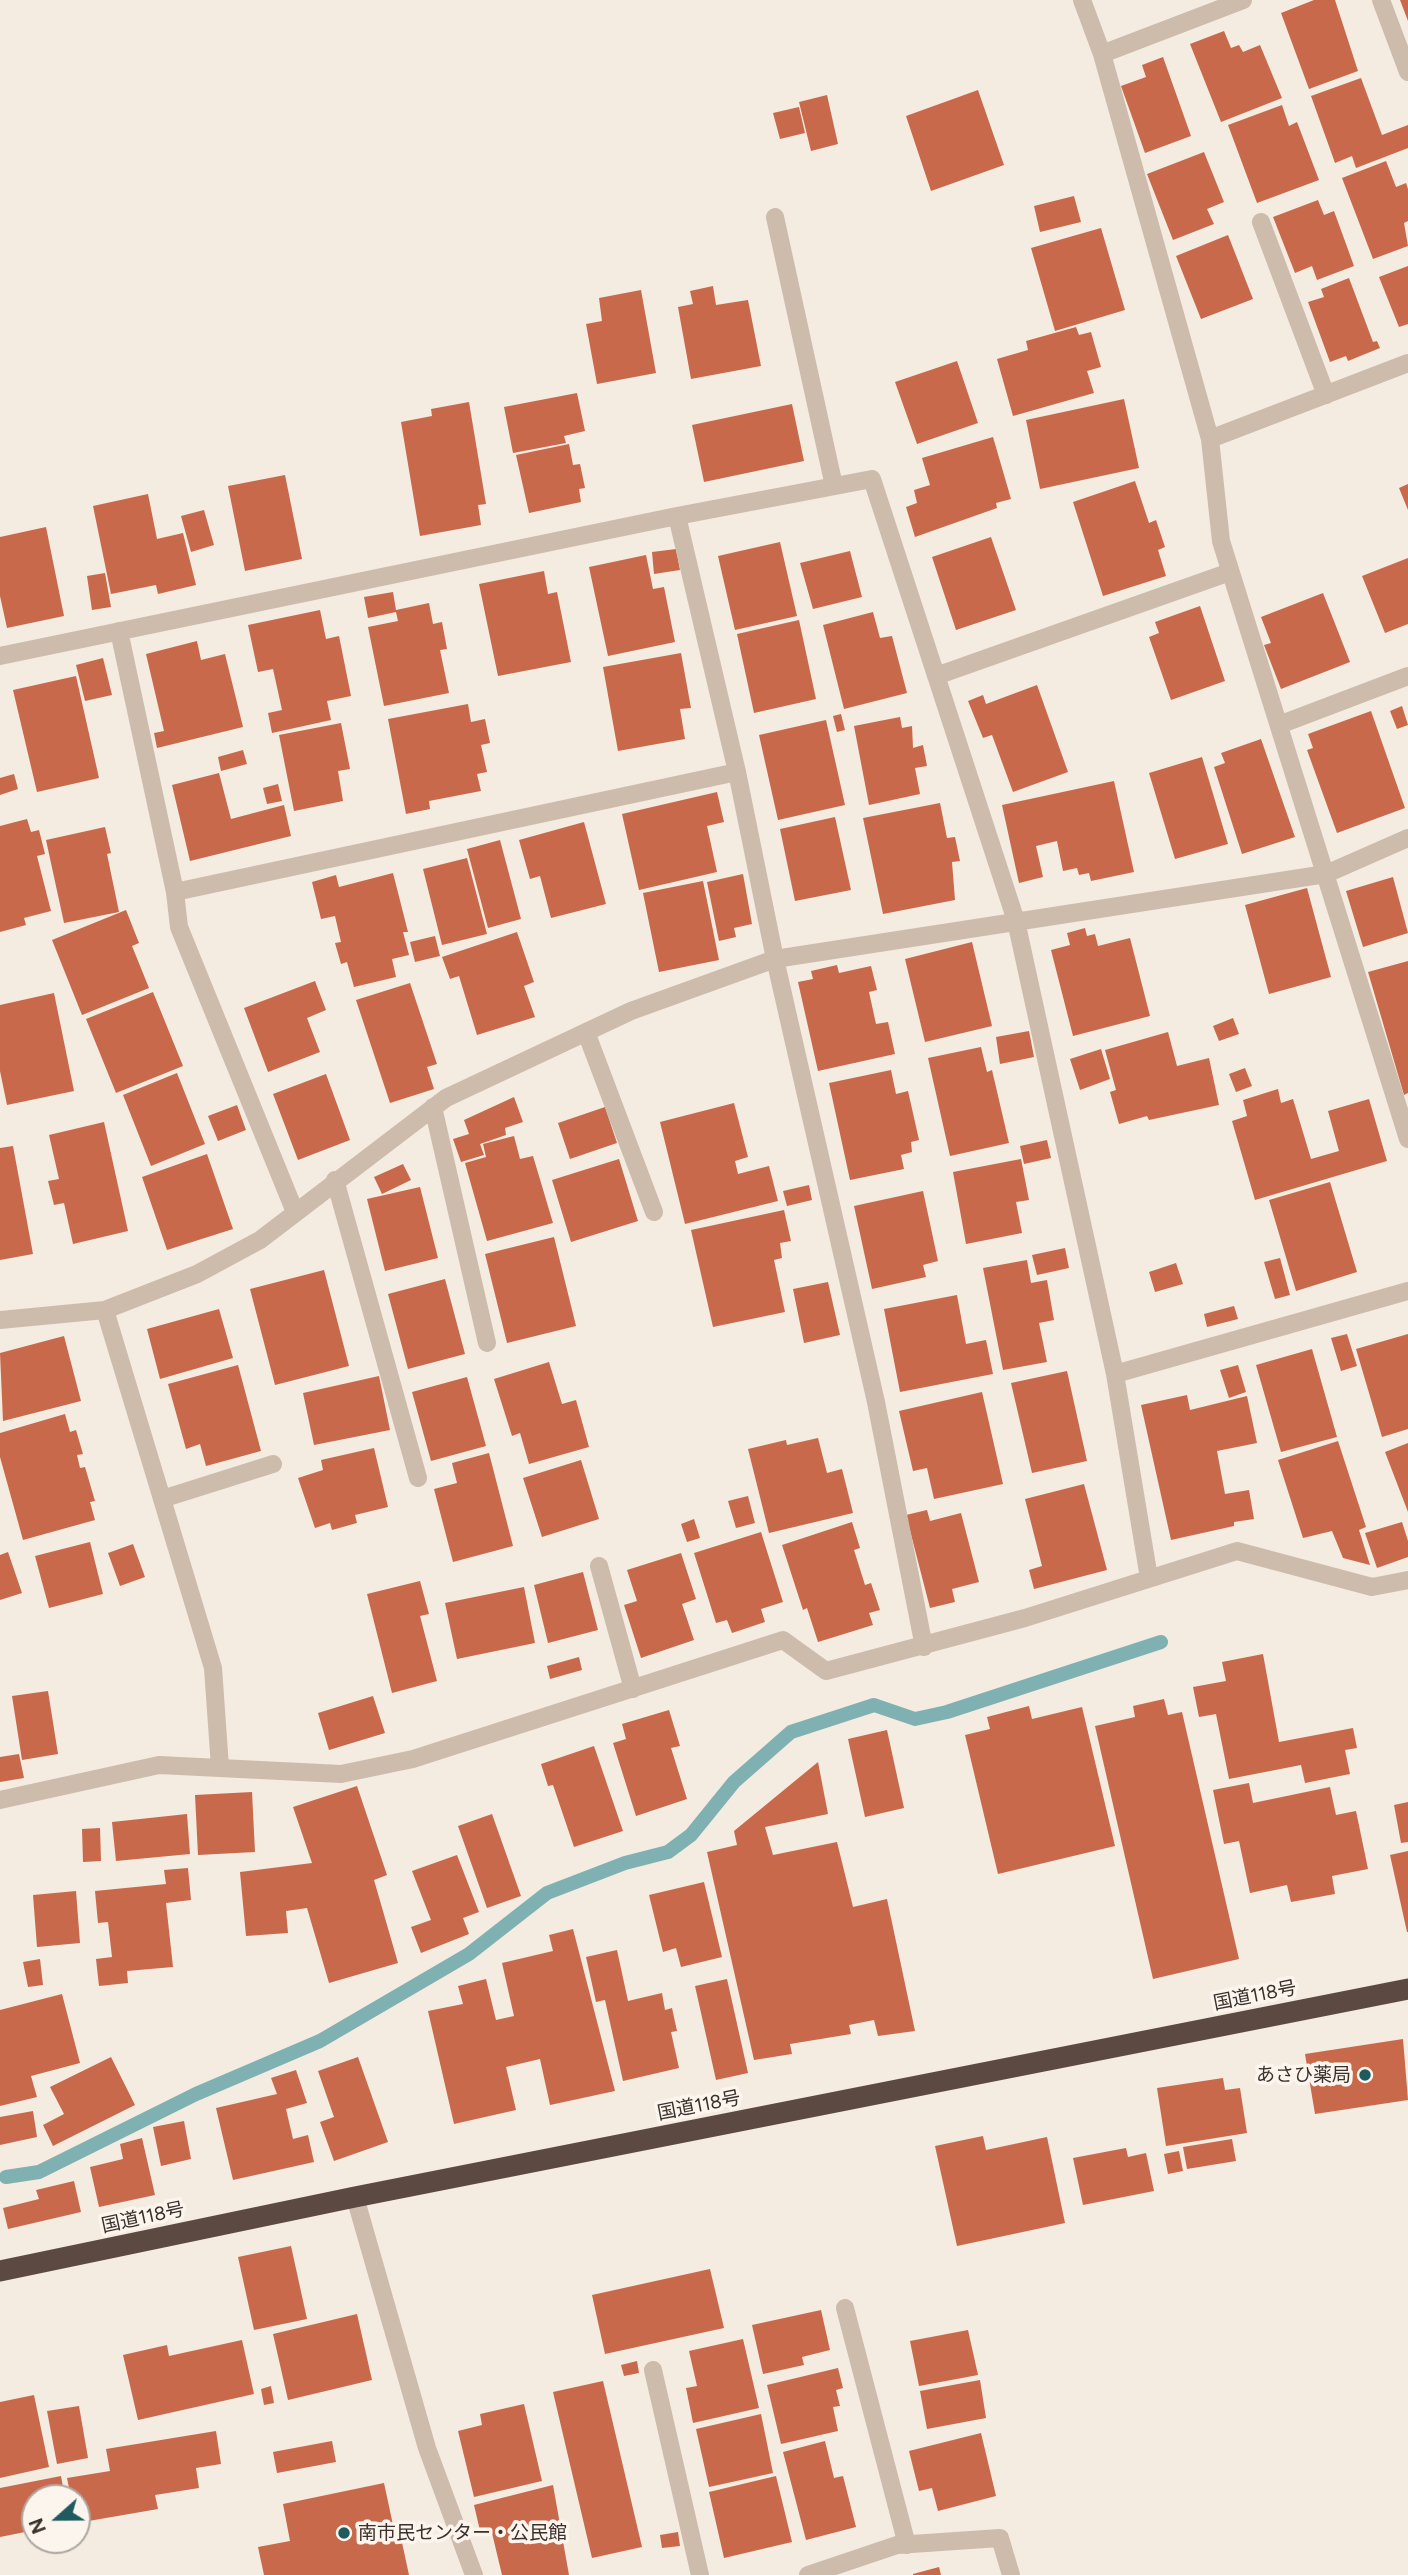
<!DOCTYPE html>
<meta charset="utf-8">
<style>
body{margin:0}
#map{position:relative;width:1408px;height:2575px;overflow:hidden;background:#f4ebe1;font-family:Figtree,sans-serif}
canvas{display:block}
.north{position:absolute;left:21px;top:2484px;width:70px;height:70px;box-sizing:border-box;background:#fbf5ee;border:2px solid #aea6a0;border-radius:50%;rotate:249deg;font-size:19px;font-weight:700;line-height:28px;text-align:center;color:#3b302b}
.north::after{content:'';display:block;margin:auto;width:24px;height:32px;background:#1f5a5e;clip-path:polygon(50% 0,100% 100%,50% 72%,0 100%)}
</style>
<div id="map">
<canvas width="1408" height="2575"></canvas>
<div class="north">N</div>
</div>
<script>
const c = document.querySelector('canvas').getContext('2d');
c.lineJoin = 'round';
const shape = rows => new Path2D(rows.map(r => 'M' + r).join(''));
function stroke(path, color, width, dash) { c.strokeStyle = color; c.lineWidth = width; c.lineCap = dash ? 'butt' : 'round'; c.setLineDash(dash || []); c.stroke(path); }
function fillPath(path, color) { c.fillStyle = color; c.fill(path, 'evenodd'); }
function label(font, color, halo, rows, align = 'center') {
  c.font = font + ' Figtree,"Noto Sans JP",sans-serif'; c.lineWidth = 7; c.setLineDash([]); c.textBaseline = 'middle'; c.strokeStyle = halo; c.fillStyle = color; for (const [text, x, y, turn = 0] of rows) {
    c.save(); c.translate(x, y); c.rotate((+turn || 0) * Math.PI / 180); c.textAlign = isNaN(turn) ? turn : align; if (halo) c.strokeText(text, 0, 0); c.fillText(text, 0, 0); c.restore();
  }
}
const stream = shape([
 [6,2177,39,2172,196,2094,320,2041,469,1954,547,1893,625,1863,668,1852,691,1835,734,1782,791,1732,874,1705,915,1719,947,1712,1161,1642]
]);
const building = shape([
 [1314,0,1335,0,1358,71,1309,89,1281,13],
 [1400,0,1408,0,1408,21],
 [1224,31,1231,48,1239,45,1243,52,1260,45,1282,98,1221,122,1190,44],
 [1163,57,1191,136,1145,153,1121,86,1146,77,1142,65],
 [1361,78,1382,135,1408,125,1408,148,1356,168,1352,156,1335,163,1311,96],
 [978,90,1004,165,931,191,906,116],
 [827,95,838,144,811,151,799,102],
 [1282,105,1289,126,1297,122,1319,180,1257,203,1228,125],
 [799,107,805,133,780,139,773,113],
 [1204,152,1224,202,1207,209,1214,224,1173,240,1147,174],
 [1386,161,1396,187,1406,183,1408,189,1408,221,1404,223,1408,246,1373,259,1342,178],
 [1074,196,1081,222,1040,232,1034,206],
 [1318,200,1324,215,1334,211,1354,266,1317,280,1312,266,1295,273,1273,217],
 [1101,228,1125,310,1055,331,1031,248],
 [1228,235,1253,299,1201,319,1176,256],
 [1408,266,1408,324,1399,327,1379,277],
 [1349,278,1373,342,1377,341,1380,348,1348,361,1346,356,1330,362,1308,302,1324,297,1321,289],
 [713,286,716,305,748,300,761,366,691,379,678,307,693,304,690,291],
 [641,290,656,373,597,384,586,324,602,321,599,298],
 [1076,327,1079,335,1091,332,1101,367,1087,371,1094,393,1013,416,997,359,1028,350,1026,341],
 [957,361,978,423,917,444,895,382],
 [577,393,585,431,564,436,566,443,513,453,504,407],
 [1124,399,1139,468,1040,489,1026,420],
 [469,402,486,504,478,505,481,525,420,536,401,422,432,416,431,409],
 [792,404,804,461,704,482,692,425],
 [993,437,1011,499,996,503,997,508,915,537,906,507,917,503,914,490,930,485,922,458],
 [569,444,573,465,580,464,585,488,579,489,581,502,529,513,516,455],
 [285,475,302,559,245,571,228,486],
 [1135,481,1149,523,1156,520,1165,547,1158,550,1166,576,1103,596,1073,502],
 [1408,484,1408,510,1399,488],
 [148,494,157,539,183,533,196,585,158,594,156,585,111,594,93,506],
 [204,510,214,545,191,552,181,516],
 [46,527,64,616,7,628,0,596,0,537],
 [991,537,1016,610,956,630,932,557],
 [780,542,797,616,735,630,718,556],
 [676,549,680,570,654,574,652,552],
 [850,551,862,597,813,609,800,563],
 [646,555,653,589,664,587,675,642,608,656,589,567],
 [1408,558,1408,624,1385,633,1362,576],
 [544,571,548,594,557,592,571,662,498,676,479,584],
 [105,573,111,607,92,610,87,576],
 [393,592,396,610,429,603,433,624,442,622,447,649,440,650,449,693,384,706,368,627,398,621,396,612,368,618,364,597],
 [1323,593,1350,662,1281,689,1264,645,1271,643,1261,617],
 [1200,606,1225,681,1171,700,1149,637,1159,633,1155,622],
 [320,610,326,639,339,636,351,696,327,701,331,720,272,733,268,713,282,710,273,669,258,672,248,625],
 [873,612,880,638,892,636,907,693,844,709,823,625],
 [799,620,816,699,754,713,737,634],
 [197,641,201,660,225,654,243,727,157,748,154,733,164,731,146,654],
 [681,653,691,708,680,709,685,739,618,751,603,667],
 [103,658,112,695,85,701,76,665],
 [76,676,99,778,37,792,13,690],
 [1037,685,1068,772,1013,792,992,735,983,738,968,701,983,695,986,704],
 [468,704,471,722,485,719,490,743,481,745,487,772,477,774,481,791,429,801,430,809,406,814,388,719],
 [1402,706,1408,725,1397,729,1390,711],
 [1371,711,1405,808,1337,833,1307,750,1313,748,1308,734],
 [841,714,845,730,837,732,833,716],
 [900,717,902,728,912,726,913,748,923,745,927,766,915,768,920,794,869,805,854,726],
 [826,720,845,805,778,820,759,735],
 [341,723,350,769,338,771,343,801,294,811,279,735],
 [1261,739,1295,837,1242,854,1214,767,1225,763,1221,753],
 [243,750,247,764,221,771,218,757],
 [1202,757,1228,844,1175,859,1149,773],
 [219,773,231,819,284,805,291,836,190,861,172,785],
 [14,774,18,789,0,795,0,778],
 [1114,781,1134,872,1091,881,1089,873,1079,875,1077,868,1063,871,1057,841,1036,846,1043,877,1019,883,1002,805],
 [278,784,282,801,267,804,263,788],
 [717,792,724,822,707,826,717,872,639,890,622,814],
 [940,803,947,838,955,837,960,861,952,862,955,900,883,914,863,818],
 [835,817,851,890,795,901,780,829],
 [27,819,31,832,39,830,45,854,37,856,51,911,24,918,26,925,0,932,0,826],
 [584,822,606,904,551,918,540,876,530,879,519,840],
 [105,827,111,853,107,854,119,912,64,923,46,840],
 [500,840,521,919,488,928,467,849],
 [467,858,487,934,442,945,423,869],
 [393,873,408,932,403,932,409,955,392,959,396,977,354,987,347,962,341,964,335,943,341,942,335,916,321,919,312,882,336,875,339,887],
 [743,874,752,924,734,928,736,937,719,941,707,882],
 [1393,877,1408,933,1363,947,1346,891],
 [703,881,719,960,659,972,643,893],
 [1307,888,1331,977,1269,994,1245,905],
 [126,910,139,943,132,946,149,988,82,1015,52,940],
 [1085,928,1087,936,1095,934,1098,946,1130,938,1150,1016,1073,1036,1051,950,1070,945,1067,933],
 [517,932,534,982,524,986,535,1017,477,1035,459,976,450,979,442,957],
 [435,936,440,956,415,962,410,942],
 [972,942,992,1026,925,1042,905,959],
 [1408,961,1408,1093,1404,1095,1368,972],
 [837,965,839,973,871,966,877,990,869,992,876,1024,888,1022,895,1054,818,1071,798,982,813,979,811,971],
 [315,981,326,1010,307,1018,320,1052,268,1072,244,1008],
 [410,983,437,1064,427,1067,434,1089,390,1103,356,1000],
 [153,992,183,1066,116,1093,86,1019],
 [54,993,74,1091,7,1105,0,1071,0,1005],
 [1233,1018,1239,1034,1219,1041,1213,1026],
 [1029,1031,1034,1057,1000,1064,996,1037],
 [1168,1032,1177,1066,1209,1058,1219,1105,1149,1120,1147,1116,1119,1124,1110,1092,1116,1090,1105,1050],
 [981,1047,987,1072,992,1070,1009,1143,950,1156,928,1058],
 [1101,1049,1110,1079,1080,1090,1070,1059],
 [1245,1068,1252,1086,1236,1092,1229,1074],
 [891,1070,896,1094,908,1091,919,1140,911,1142,912,1152,901,1155,904,1169,850,1180,829,1083],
 [177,1073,205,1144,151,1166,123,1095],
 [326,1074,350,1140,298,1160,273,1094],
 [1278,1089,1281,1103,1293,1099,1311,1159,1339,1151,1328,1111,1369,1099,1387,1161,1255,1200,1232,1121,1247,1116,1243,1100],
 [514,1097,523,1122,505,1128,506,1135,480,1144,484,1155,461,1162,453,1139,469,1134,464,1120],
 [734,1103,748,1157,735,1161,738,1174,769,1166,778,1201,685,1224,660,1122],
 [237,1105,246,1130,218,1141,208,1116],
 [605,1107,617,1143,570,1159,558,1123],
 [104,1122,128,1231,73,1244,64,1203,54,1205,48,1181,59,1179,49,1135],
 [514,1136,520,1159,533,1156,553,1223,487,1241,465,1163,486,1157,483,1144],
 [1047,1140,1051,1158,1024,1164,1020,1146],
 [13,1146,33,1254,0,1260,0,1148],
 [207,1154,233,1229,167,1250,142,1177],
 [619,1159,638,1221,571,1242,552,1180],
 [1021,1159,1029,1200,1016,1202,1022,1233,966,1244,953,1172],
 [403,1164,411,1180,382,1194,374,1177],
 [1330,1182,1357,1272,1296,1291,1269,1200],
 [809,1185,812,1200,787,1206,783,1191],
 [420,1187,438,1258,385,1271,367,1199],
 [923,1191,938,1261,923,1265,926,1277,872,1289,854,1206],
 [784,1210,791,1241,780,1243,782,1258,774,1260,785,1312,713,1327,691,1230],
 [554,1237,576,1326,507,1343,485,1254],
 [1065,1248,1069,1268,1037,1275,1032,1255],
 [1280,1258,1290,1295,1275,1299,1264,1262],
 [1027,1260,1031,1283,1047,1280,1054,1320,1039,1323,1047,1362,1003,1370,983,1268],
 [1176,1263,1183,1284,1155,1292,1149,1272],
 [324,1270,349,1366,275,1385,250,1289],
 [445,1279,465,1354,408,1369,388,1294],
 [828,1282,840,1335,804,1343,793,1289],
 [957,1295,966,1344,986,1340,993,1374,900,1392,884,1309],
 [1234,1306,1238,1319,1207,1327,1204,1314],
 [219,1309,233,1358,160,1379,147,1329],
 [1347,1334,1357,1366,1341,1371,1331,1338],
 [1408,1334,1408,1429,1382,1437,1356,1349],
 [64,1336,81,1401,3,1421,0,1353],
 [1312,1349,1337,1437,1281,1452,1256,1365],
 [549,1362,562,1404,576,1400,589,1447,529,1464,520,1433,512,1436,494,1379],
 [238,1365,261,1451,206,1466,200,1444,186,1449,168,1384],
 [1238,1365,1246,1392,1229,1398,1220,1370],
 [1067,1371,1087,1461,1032,1473,1011,1383],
 [379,1376,390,1430,314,1445,303,1393],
 [467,1377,486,1446,431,1461,412,1392],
 [982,1392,1003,1484,934,1499,927,1468,913,1471,899,1411],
 [1187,1395,1190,1410,1247,1396,1257,1443,1217,1451,1225,1494,1249,1490,1254,1519,1234,1522,1234,1526,1171,1540,1141,1405],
 [65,1414,70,1432,76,1430,83,1454,77,1455,80,1468,85,1467,95,1501,90,1502,95,1520,23,1540,0,1457,0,1433],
 [818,1438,827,1473,842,1469,853,1513,769,1533,748,1449,786,1440,787,1445],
 [1338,1441,1366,1527,1359,1530,1370,1565,1343,1558,1332,1531,1303,1538,1278,1460],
 [1408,1443,1408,1512,1385,1452],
 [374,1448,388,1507,355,1515,357,1523,332,1530,330,1523,315,1528,298,1478,323,1470,321,1460],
 [489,1453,513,1546,453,1562,434,1489,457,1483,452,1463],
 [581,1460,599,1519,542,1537,523,1478],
 [1084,1484,1107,1570,1034,1589,1029,1570,1042,1566,1025,1499],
 [748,1496,755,1523,736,1528,728,1501],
 [927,1510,930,1521,961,1513,979,1582,952,1589,955,1602,930,1608,906,1515],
 [694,1519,700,1538,687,1542,681,1524],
 [852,1522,860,1548,854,1550,865,1585,871,1583,880,1610,869,1613,873,1625,818,1642,807,1608,803,1610,782,1545],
 [1402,1522,1408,1541,1408,1557,1377,1568,1365,1533],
 [761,1532,783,1602,761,1609,765,1622,732,1633,727,1620,716,1623,694,1553],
 [90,1542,103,1594,49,1608,35,1556],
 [133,1544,145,1577,120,1586,108,1553],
 [8,1552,22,1593,0,1600,0,1555],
 [681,1553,696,1599,682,1604,694,1640,641,1658,624,1605,637,1601,627,1570],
 [583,1572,598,1630,548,1643,534,1585],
 [420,1581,429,1614,420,1616,437,1681,392,1693,367,1594],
 [524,1587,535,1643,457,1659,445,1603],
 [1263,1654,1279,1742,1353,1728,1357,1748,1345,1750,1350,1774,1305,1783,1301,1765,1229,1779,1216,1714,1199,1717,1193,1687,1226,1681,1222,1662],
 [579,1657,582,1670,550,1679,547,1666],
 [48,1691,58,1754,22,1760,12,1696],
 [373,1696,385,1733,329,1750,318,1713],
 [1164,1699,1168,1715,1182,1712,1239,1959,1153,1979,1095,1726,1135,1717,1133,1706],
 [1029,1706,1032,1719,1082,1707,1115,1846,998,1874,965,1735,990,1729,987,1717],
 [669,1710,680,1746,671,1748,687,1799,636,1816,613,1743,626,1739,622,1724],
 [887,1730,904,1808,865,1817,848,1739],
 [594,1746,623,1831,574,1847,553,1785,548,1786,541,1764],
 [19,1754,24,1778,0,1782,0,1757],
 [818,1762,828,1814,765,1827,773,1855,837,1842,853,1907,887,1899,915,2031,878,2036,874,2020,849,2025,851,2034,790,2044,792,2054,754,2060,707,1852,737,1845,734,1831],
 [1249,1783,1253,1803,1330,1787,1336,1815,1356,1811,1368,1869,1332,1876,1335,1894,1291,1902,1287,1885,1250,1893,1239,1841,1224,1844,1213,1790],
 [357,1786,387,1875,374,1880,398,1963,329,1983,307,1908,286,1911,288,1933,246,1936,240,1872,312,1863,293,1807],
 [252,1792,255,1852,198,1855,195,1795],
 [1408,1802,1408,1842,1401,1843,1394,1805],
 [187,1814,190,1854,116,1861,112,1822],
 [492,1814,521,1896,487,1908,458,1826],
 [100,1828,101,1861,83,1862,82,1829],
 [1408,1851,1408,1932,1407,1932,1390,1855],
 [457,1855,479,1912,463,1918,469,1934,421,1953,411,1927,431,1920,412,1871],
 [188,1868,191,1900,166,1903,173,1967,127,1971,128,1983,99,1986,96,1959,112,1957,108,1922,98,1923,95,1891,166,1884,164,1870],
 [704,1882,722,1957,681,1967,676,1948,663,1952,649,1895],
 [76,1891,80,1943,37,1947,33,1895],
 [573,1929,615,2091,550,2105,540,2059,506,2067,516,2110,454,2124,428,2011,463,2004,458,1986,486,1979,496,2020,514,2016,502,1963,553,1951,549,1935],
 [617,1950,628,2001,662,1993,665,2010,672,2008,677,2031,671,2032,679,2068,623,2081,605,2000,596,2002,586,1957],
 [40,1959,43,1985,28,1987,23,1962],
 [727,1979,748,2073,716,2080,695,1986],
 [62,1994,80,2063,31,2076,37,2097,0,2106,0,2010],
 [1403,2039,1408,2100,1315,2114,1305,2054],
 [111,2057,135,2105,53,2146,43,2125,64,2114,50,2087],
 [358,2057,388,2142,334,2161,320,2122,334,2117,318,2071],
 [296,2070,307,2103,286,2109,293,2139,308,2135,314,2162,233,2180,216,2108,277,2094,271,2078],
 [1223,2078,1225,2090,1240,2088,1247,2133,1166,2146,1157,2088],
 [33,2111,37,2137,0,2145,0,2117],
 [184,2121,191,2159,161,2166,153,2127],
 [983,2136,986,2150,1047,2137,1065,2223,957,2246,935,2146],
 [142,2138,155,2195,99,2207,90,2167,123,2159,120,2144],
 [1232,2139,1236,2161,1187,2169,1183,2147],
 [1126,2148,1128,2157,1146,2153,1154,2191,1083,2205,1073,2158],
 [1179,2151,1183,2171,1168,2174,1164,2154],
 [74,2181,81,2212,8,2229,3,2208,39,2199,36,2190],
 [291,2246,307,2319,254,2330,238,2257],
 [710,2269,724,2328,605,2354,592,2295],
 [821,2310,830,2350,802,2357,804,2365,763,2374,752,2325],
 [357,2314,372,2380,288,2400,273,2334],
 [968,2330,978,2375,919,2386,910,2341],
 [743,2339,759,2408,693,2423,686,2388,697,2386,689,2351],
 [242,2340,254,2394,138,2420,123,2355,167,2345,169,2356],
 [637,2361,639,2373,624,2376,621,2365],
 [838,2368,843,2388,836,2390,840,2406,833,2407,838,2431,781,2444,767,2385],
 [980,2380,986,2418,927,2429,920,2391],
 [603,2381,642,2547,592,2558,553,2392],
 [271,2386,274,2403,264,2405,261,2389],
 [34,2395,49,2467,0,2478,0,2402],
 [524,2404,542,2481,474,2497,458,2431,482,2425,480,2414],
 [79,2406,88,2458,57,2464,47,2411],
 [761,2414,773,2473,709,2487,696,2429],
 [216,2431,221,2464,196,2468,199,2488,155,2495,158,2509,77,2523,77,2498,71,2498,67,2478,110,2471,106,2449],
 [981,2433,996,2496,938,2511,932,2488,919,2491,909,2451],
 [332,2441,336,2462,277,2473,273,2452],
 [825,2441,834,2478,843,2476,856,2527,806,2540,783,2452],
 [61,2476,65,2498,35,2498,35,2530,0,2537,0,2488],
 [776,2476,792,2542,724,2558,709,2492],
 [384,2483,393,2525,398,2524,409,2575,264,2575,258,2547,290,2541,283,2504],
 [553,2485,569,2575,502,2575,492,2533,481,2535,474,2505],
 [678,2532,680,2546,662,2548,660,2535],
 [939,2567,941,2575,913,2575,913,2574]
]);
const street = shape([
 [1082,0,1102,54,1210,439,1221,541,1408,1139],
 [1381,0,1408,72],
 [1102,54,1243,0],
 [775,217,834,486],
 [1261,222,1326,395],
 [1210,439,1408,363],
 [677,516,737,772,775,959,876,1402,924,1647],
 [119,631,175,892,179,927,295,1212],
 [0,656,677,516,872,479,1016,921,1115,1374,1149,1578],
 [936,676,1230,572],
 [1279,725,1408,676],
 [175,892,737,772],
 [586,1032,654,1212],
 [433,1107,487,1343],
 [335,1180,418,1478],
 [105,1310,213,1668,220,1767],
 [0,1320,105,1310,197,1274,260,1240,446,1098,631,1011,775,959,1326,874,1408,838],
 [1115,1374,1408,1291],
 [162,1499,273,1464],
 [599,1566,633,1689],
 [0,1800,159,1765,341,1774,413,1759,783,1640,826,1671,1025,1618,1237,1551,1372,1587,1408,1580],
 [355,2197,427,2448,474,2575],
 [845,2308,907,2545],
 [653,2370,700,2575],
 [808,2575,897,2545,1000,2538,1011,2575]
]);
const highway = shape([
 [0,2271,355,2197,1408,1989]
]);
const markers = [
 [1365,2075,7,"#1f5a5e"],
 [344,2533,7,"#1f5a5e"]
];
const streetNames = [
 ["国道118号",1255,1996,-11],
 ["国道118号",699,2106,-11],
 ["国道118号",143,2218,-12]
];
const poiNames = [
 ["あさひ薬局",1351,2075],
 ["南市民センター・公民館",358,2533,"left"]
];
stroke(stream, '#7fb0b2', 14);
fillPath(building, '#c8694b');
stroke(street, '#cdbbac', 18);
stroke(highway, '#5c4a42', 21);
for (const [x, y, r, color] of markers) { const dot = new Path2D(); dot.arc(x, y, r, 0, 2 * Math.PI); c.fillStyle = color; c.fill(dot); stroke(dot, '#fbf5ee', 2.5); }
label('19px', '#3b302b', '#fbf5ee', streetNames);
label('19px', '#3b302b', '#fbf5ee', poiNames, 'right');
</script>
